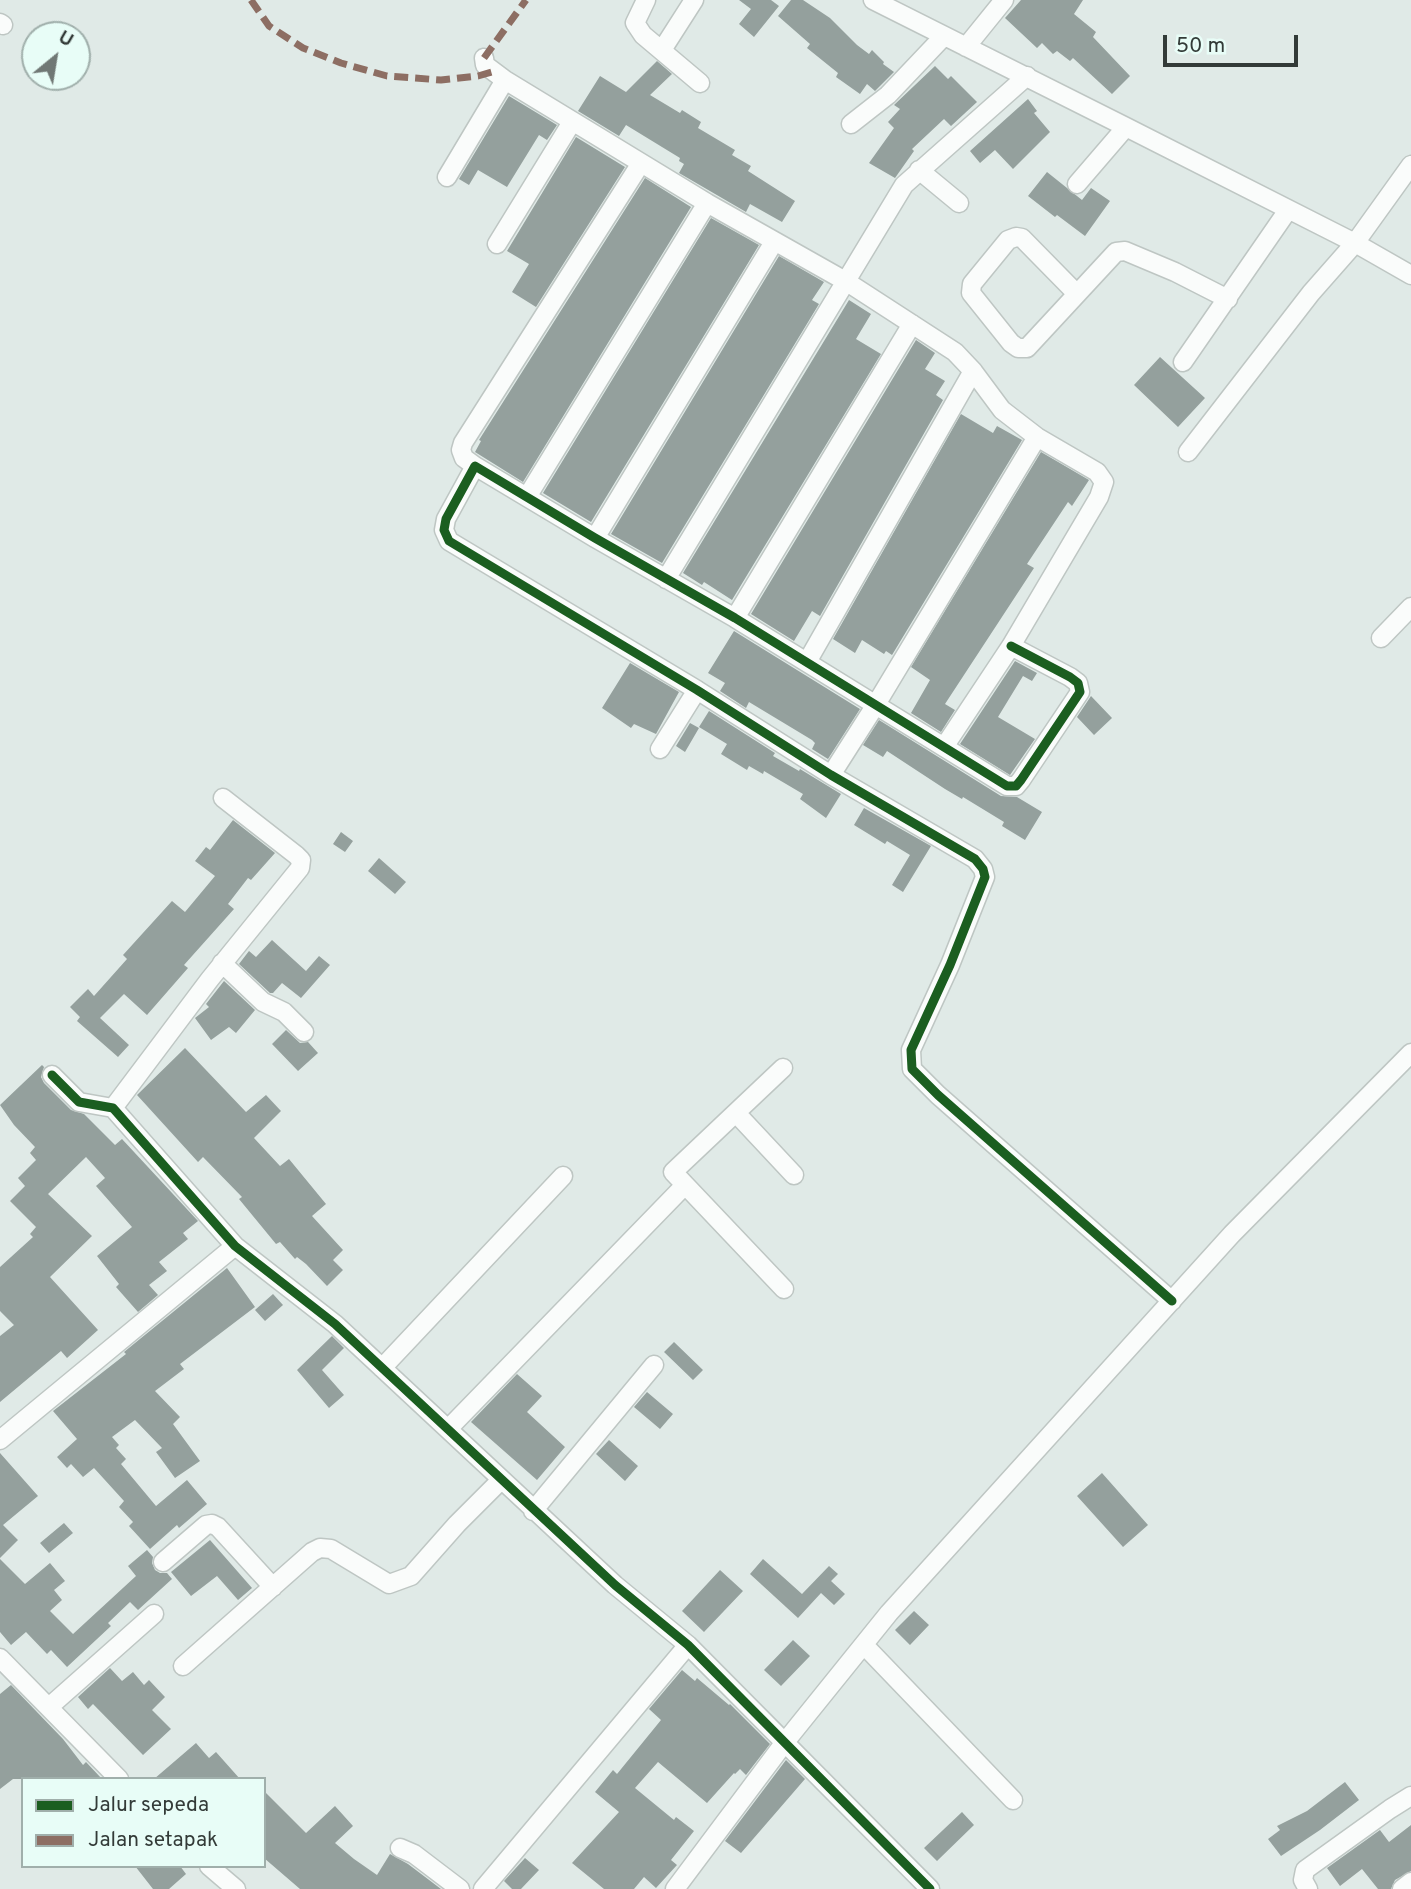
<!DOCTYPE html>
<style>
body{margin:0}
#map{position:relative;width:1411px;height:1889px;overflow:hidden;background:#e0eae7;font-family:Overpass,sans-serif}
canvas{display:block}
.legend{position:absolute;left:21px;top:1777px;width:245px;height:91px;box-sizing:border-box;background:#e8fdf7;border:2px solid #a0afab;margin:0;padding:9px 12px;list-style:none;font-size:21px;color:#333b38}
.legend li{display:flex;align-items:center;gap:14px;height:35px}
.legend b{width:35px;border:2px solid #a0afab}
.north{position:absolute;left:21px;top:21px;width:70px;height:70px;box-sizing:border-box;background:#e8fdf7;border:2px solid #a0afab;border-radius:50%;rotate:30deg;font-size:19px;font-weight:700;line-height:28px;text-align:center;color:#333b38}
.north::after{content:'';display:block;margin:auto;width:24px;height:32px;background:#707875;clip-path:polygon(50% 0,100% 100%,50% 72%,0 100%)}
.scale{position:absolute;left:1163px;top:35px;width:135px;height:32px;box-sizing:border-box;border:4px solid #333b38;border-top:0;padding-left:9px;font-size:21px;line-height:24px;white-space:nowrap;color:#333b38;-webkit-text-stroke:5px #e8fdf7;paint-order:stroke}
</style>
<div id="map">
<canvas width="1411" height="1889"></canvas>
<ul class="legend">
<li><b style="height:9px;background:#1b5e20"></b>Jalur sepeda</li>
<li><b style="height:9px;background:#8d6e63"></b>Jalan setapak</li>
</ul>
<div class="north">U</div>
<div class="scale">50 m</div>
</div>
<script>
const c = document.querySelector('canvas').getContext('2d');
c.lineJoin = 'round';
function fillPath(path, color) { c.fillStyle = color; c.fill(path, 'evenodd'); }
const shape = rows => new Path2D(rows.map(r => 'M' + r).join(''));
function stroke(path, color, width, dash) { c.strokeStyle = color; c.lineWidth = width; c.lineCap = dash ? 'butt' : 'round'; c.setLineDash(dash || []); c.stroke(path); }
const building = shape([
 [739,0,771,0,779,6,754,37,739,24,751,9],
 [791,0,803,0,830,18,857,45,869,54,872,50,884,62,883,64,894,72,875,91,867,84,860,94,836,77,838,73,807,48,810,44,778,16],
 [1021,0,1083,0,1074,14,1096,32,1093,37,1130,76,1112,94,1073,58,1070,61,1057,51,1053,54,1042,43,1037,48,1005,18],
 [657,61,672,74,650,95,680,113,682,110,701,122,698,128,735,150,732,155,751,166,748,171,795,201,782,222,750,204,746,212,679,173,684,164,679,161,680,158,626,125,619,136,578,111,600,76,626,92],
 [935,66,948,79,951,76,977,102,951,126,944,119,912,149,914,151,895,178,869,163,894,128,888,122,900,109,894,105],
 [509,96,557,125,547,140,539,135,507,187,478,170,469,185,459,179],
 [1028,99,1037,111,1034,113,1050,132,1013,169,995,150,980,163,970,151],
 [576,137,625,167,536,307,512,292,529,264,507,251],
 [1047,172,1082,200,1091,188,1110,201,1085,236,1057,215,1055,217,1028,196],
 [645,178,691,207,523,482,475,452,481,441,479,440],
 [711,218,759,245,591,522,543,493],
 [779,256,824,282,812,300,819,304,662,563,611,534],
 [849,300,871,314,856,339,881,354,732,600,704,582,702,585,683,573],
 [916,340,935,353,925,369,945,381,936,395,943,400,820,616,812,611,794,641,751,614],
 [1160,357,1205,398,1178,427,1134,385],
 [961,414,993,433,997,426,1022,440,892,655,886,651,884,654,862,640,855,653,833,639],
 [1041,452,1089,480,1072,506,1068,502,1027,564,1034,568,945,704,955,710,941,732,911,713,930,680,911,667],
 [734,631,860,709,828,759,812,749,815,743,812,740,749,702,746,708,720,691,725,683,708,673],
 [1015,661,1037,673,1032,681,1023,676,998,717,1035,739,1010,775,960,744],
 [630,663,679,692,656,734,634,724,631,728,602,708],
 [1091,696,1112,718,1094,735,1077,717],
 [709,711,775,753,773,756,799,771,800,769,841,794,826,818,800,799,803,794,764,771,763,774,749,766,747,770,721,754,727,744,699,727],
 [879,720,1001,796,1017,797,1042,812,1025,840,1002,826,1004,822,963,797,962,799,945,789,887,751,883,757,863,745],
 [690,723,699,728,685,752,676,746],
 [864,808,931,846,903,892,892,885,910,855,887,841,885,844,854,825],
 [233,820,275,853,251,880,248,878,228,904,234,909,184,965,188,968,147,1015,124,994,100,1018,129,1045,118,1057,77,1021,80,1017,70,1007,88,989,94,996,127,959,123,955,172,901,185,912,215,876,195,861,206,847,210,850],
 [341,832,353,841,345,852,333,844],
 [379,858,406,882,395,894,368,871],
 [272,940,306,971,319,956,330,965,301,998,282,983,273,993,270,993,239,964,249,951,256,957],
 [224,981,255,1010,236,1033,229,1027,211,1040,195,1018,209,1007,206,1004],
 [286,1030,300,1043,308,1042,318,1053,298,1071,272,1044],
 [185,1048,246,1112,266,1095,281,1111,254,1138,280,1166,289,1159,326,1204,312,1216,343,1250,333,1260,343,1270,327,1286,306,1264,297,1257,295,1259,280,1242,276,1244,239,1199,242,1197,203,1157,198,1162,137,1095],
 [42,1065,44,1067,41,1077,44,1083,71,1110,84,1114,115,1145,122,1139,198,1221,183,1233,188,1239,159,1262,167,1271,149,1285,158,1295,138,1312,116,1287,119,1284,97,1256,132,1227,96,1186,105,1178,86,1157,48,1194,92,1236,50,1277,98,1330,67,1358,61,1351,0,1402,0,1336,14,1325,0,1311,0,1267,33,1237,30,1234,36,1227,10,1201,25,1186,18,1178,36,1160,30,1153,35,1147,14,1125,0,1105],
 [227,1268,255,1307,180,1364,184,1369,155,1391,180,1417,173,1424,200,1461,175,1478,156,1452,162,1448,135,1420,112,1437,119,1445,116,1448,126,1459,121,1464,156,1506,187,1480,207,1504,179,1528,177,1525,150,1549,129,1526,133,1522,119,1507,124,1501,94,1468,83,1477,71,1464,67,1468,57,1457,77,1439,53,1411,126,1354,124,1352],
 [273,1294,283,1305,265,1321,255,1310],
 [332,1336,344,1348,322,1370,344,1395,329,1408,297,1370],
 [674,1342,703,1370,693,1380,664,1352],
 [517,1374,542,1396,527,1412,565,1447,537,1480,471,1422],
 [647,1392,673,1414,660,1429,634,1407],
 [609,1440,638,1466,625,1481,596,1454],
 [0,1453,38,1496,3,1525,18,1540,0,1558],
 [1102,1473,1148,1525,1123,1547,1077,1496],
 [64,1523,73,1533,49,1553,40,1543],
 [210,1540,252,1588,238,1600,217,1576,191,1596,171,1572],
 [147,1550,153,1557,152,1563,155,1570,160,1573,167,1573,172,1579,138,1610,130,1602,108,1623,111,1626,67,1667,51,1650,47,1654,26,1632,11,1645,0,1632,0,1559,25,1584,50,1563,65,1581,54,1590,62,1600,50,1611,73,1634,136,1576,128,1566],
 [763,1559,802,1594,829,1566,838,1574,831,1581,845,1594,834,1605,821,1593,798,1618,750,1574],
 [720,1570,743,1591,704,1632,682,1611],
 [914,1611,929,1625,910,1645,895,1630],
 [793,1640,810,1656,781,1686,764,1670],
 [110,1668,122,1681,133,1672,144,1685,149,1680,165,1697,152,1710,171,1729,143,1755,93,1704,88,1709,78,1697],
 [682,1670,695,1681,697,1678,729,1705,730,1704,770,1744,746,1775,740,1769,735,1774,734,1773,707,1803,658,1762,635,1788,674,1820,676,1817,694,1831,671,1860,677,1865,656,1888,644,1877,634,1889,604,1889,572,1863,619,1812,595,1792,613,1770,617,1774,661,1720,649,1709],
 [11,1685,63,1739,83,1765,86,1762,102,1779,13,1779,0,1789,0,1694],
 [196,1743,209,1758,216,1752,240,1779,154,1779],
 [786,1760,805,1779,741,1853,725,1841],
 [1345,1782,1359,1800,1320,1830,1281,1856,1268,1839,1280,1830,1277,1826,1307,1811],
 [264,1791,306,1833,335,1806,353,1826,335,1843,354,1859,377,1875,390,1854,408,1864,441,1889,300,1889,264,1858],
 [962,1812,974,1825,937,1861,924,1848],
 [1411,1825,1411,1871,1395,1880,1391,1889,1378,1889,1362,1869,1340,1886,1327,1868,1380,1830,1389,1842],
 [525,1858,539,1870,521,1889,512,1889,504,1881],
 [135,1866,180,1866,186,1874,169,1889,153,1889]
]);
const minor = shape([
 [646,0,635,23,643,35,700,83],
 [873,0,1126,127,1355,243,1411,275],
 [0,23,3,25],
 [966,47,1004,0],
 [662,50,694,0],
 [484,58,485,65,505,80,707,203,847,282,955,352,973,371,1002,410,1037,437,1097,472,1104,482,1099,497,1011,646,944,747],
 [851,124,888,95,944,36],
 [919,170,959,203],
 [447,177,505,80],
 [1077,184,1126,127],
 [497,244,572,122],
 [1077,294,1022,238,1016,237,1008,240,972,284,971,293,1011,343,1018,348,1027,348,1116,252,1125,251,1175,272,1228,299],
 [1183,362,1288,210],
 [1188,452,1311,293,1355,243,1411,165],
 [475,466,464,458,461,450,463,443,641,163],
 [527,497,707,203],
 [595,538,774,242],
 [666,579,904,185,1027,76],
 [735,618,912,324],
 [1381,638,1411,607],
 [1011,646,1070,677,1078,683,1080,692,1021,780,1016,786,1007,786,735,618,595,538,475,466,446,519,444,530,449,541,697,690,831,775,975,859,983,869,985,877,950,965,911,1050,912,1069,938,1095,1172,1301],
 [807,662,973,371],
 [660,749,697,690],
 [831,775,875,706,1037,437],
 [222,963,263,1002,284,1012,304,1032],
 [783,1068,673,1172,784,1289],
 [52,1075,79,1102,113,1108,235,1246,335,1324,615,1585,688,1645,930,1889],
 [113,1108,210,979,300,868,301,860,296,855,223,798],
 [736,1113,794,1175],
 [382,1368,563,1176],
 [449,1428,685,1185],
 [0,1440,235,1246],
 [533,1511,654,1365],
 [163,1562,206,1525,212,1524,218,1527,273,1587],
 [864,1645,1013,1800],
 [0,1658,119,1779],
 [183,1666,312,1552,320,1548,331,1549,389,1584,411,1576,457,1524,501,1480],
 [49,1707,154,1614],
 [400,1848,414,1854,460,1889],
 [209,1866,236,1889],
 [483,1889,688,1645],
 [675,1889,785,1742,889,1613,1232,1234,1411,1053],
 [1308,1889,1303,1880,1305,1870,1390,1809,1411,1796],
 [1402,1889,1411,1882]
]);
const quiet = shape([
 [251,0,269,26,303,48,341,63,387,76,441,80,478,76,492,72],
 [484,58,526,0]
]);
const cycleway = shape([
 [1011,646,1070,677,1078,683,1080,692,1021,780,1016,786,1007,786,735,618,595,538,475,466,446,519,444,530,449,541,697,690,831,775,975,859,983,869,985,877,950,965,911,1050,912,1069,938,1095,1172,1301],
 [52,1075,79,1102,113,1108,235,1246,335,1324,615,1585,688,1645,930,1889]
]);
fillPath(building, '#94a09d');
stroke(minor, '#bec6c3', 21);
stroke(minor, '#fafcfb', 18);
stroke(quiet, '#8d6e63', 7, [14, 7]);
stroke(cycleway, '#1b5e20', 9);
</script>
